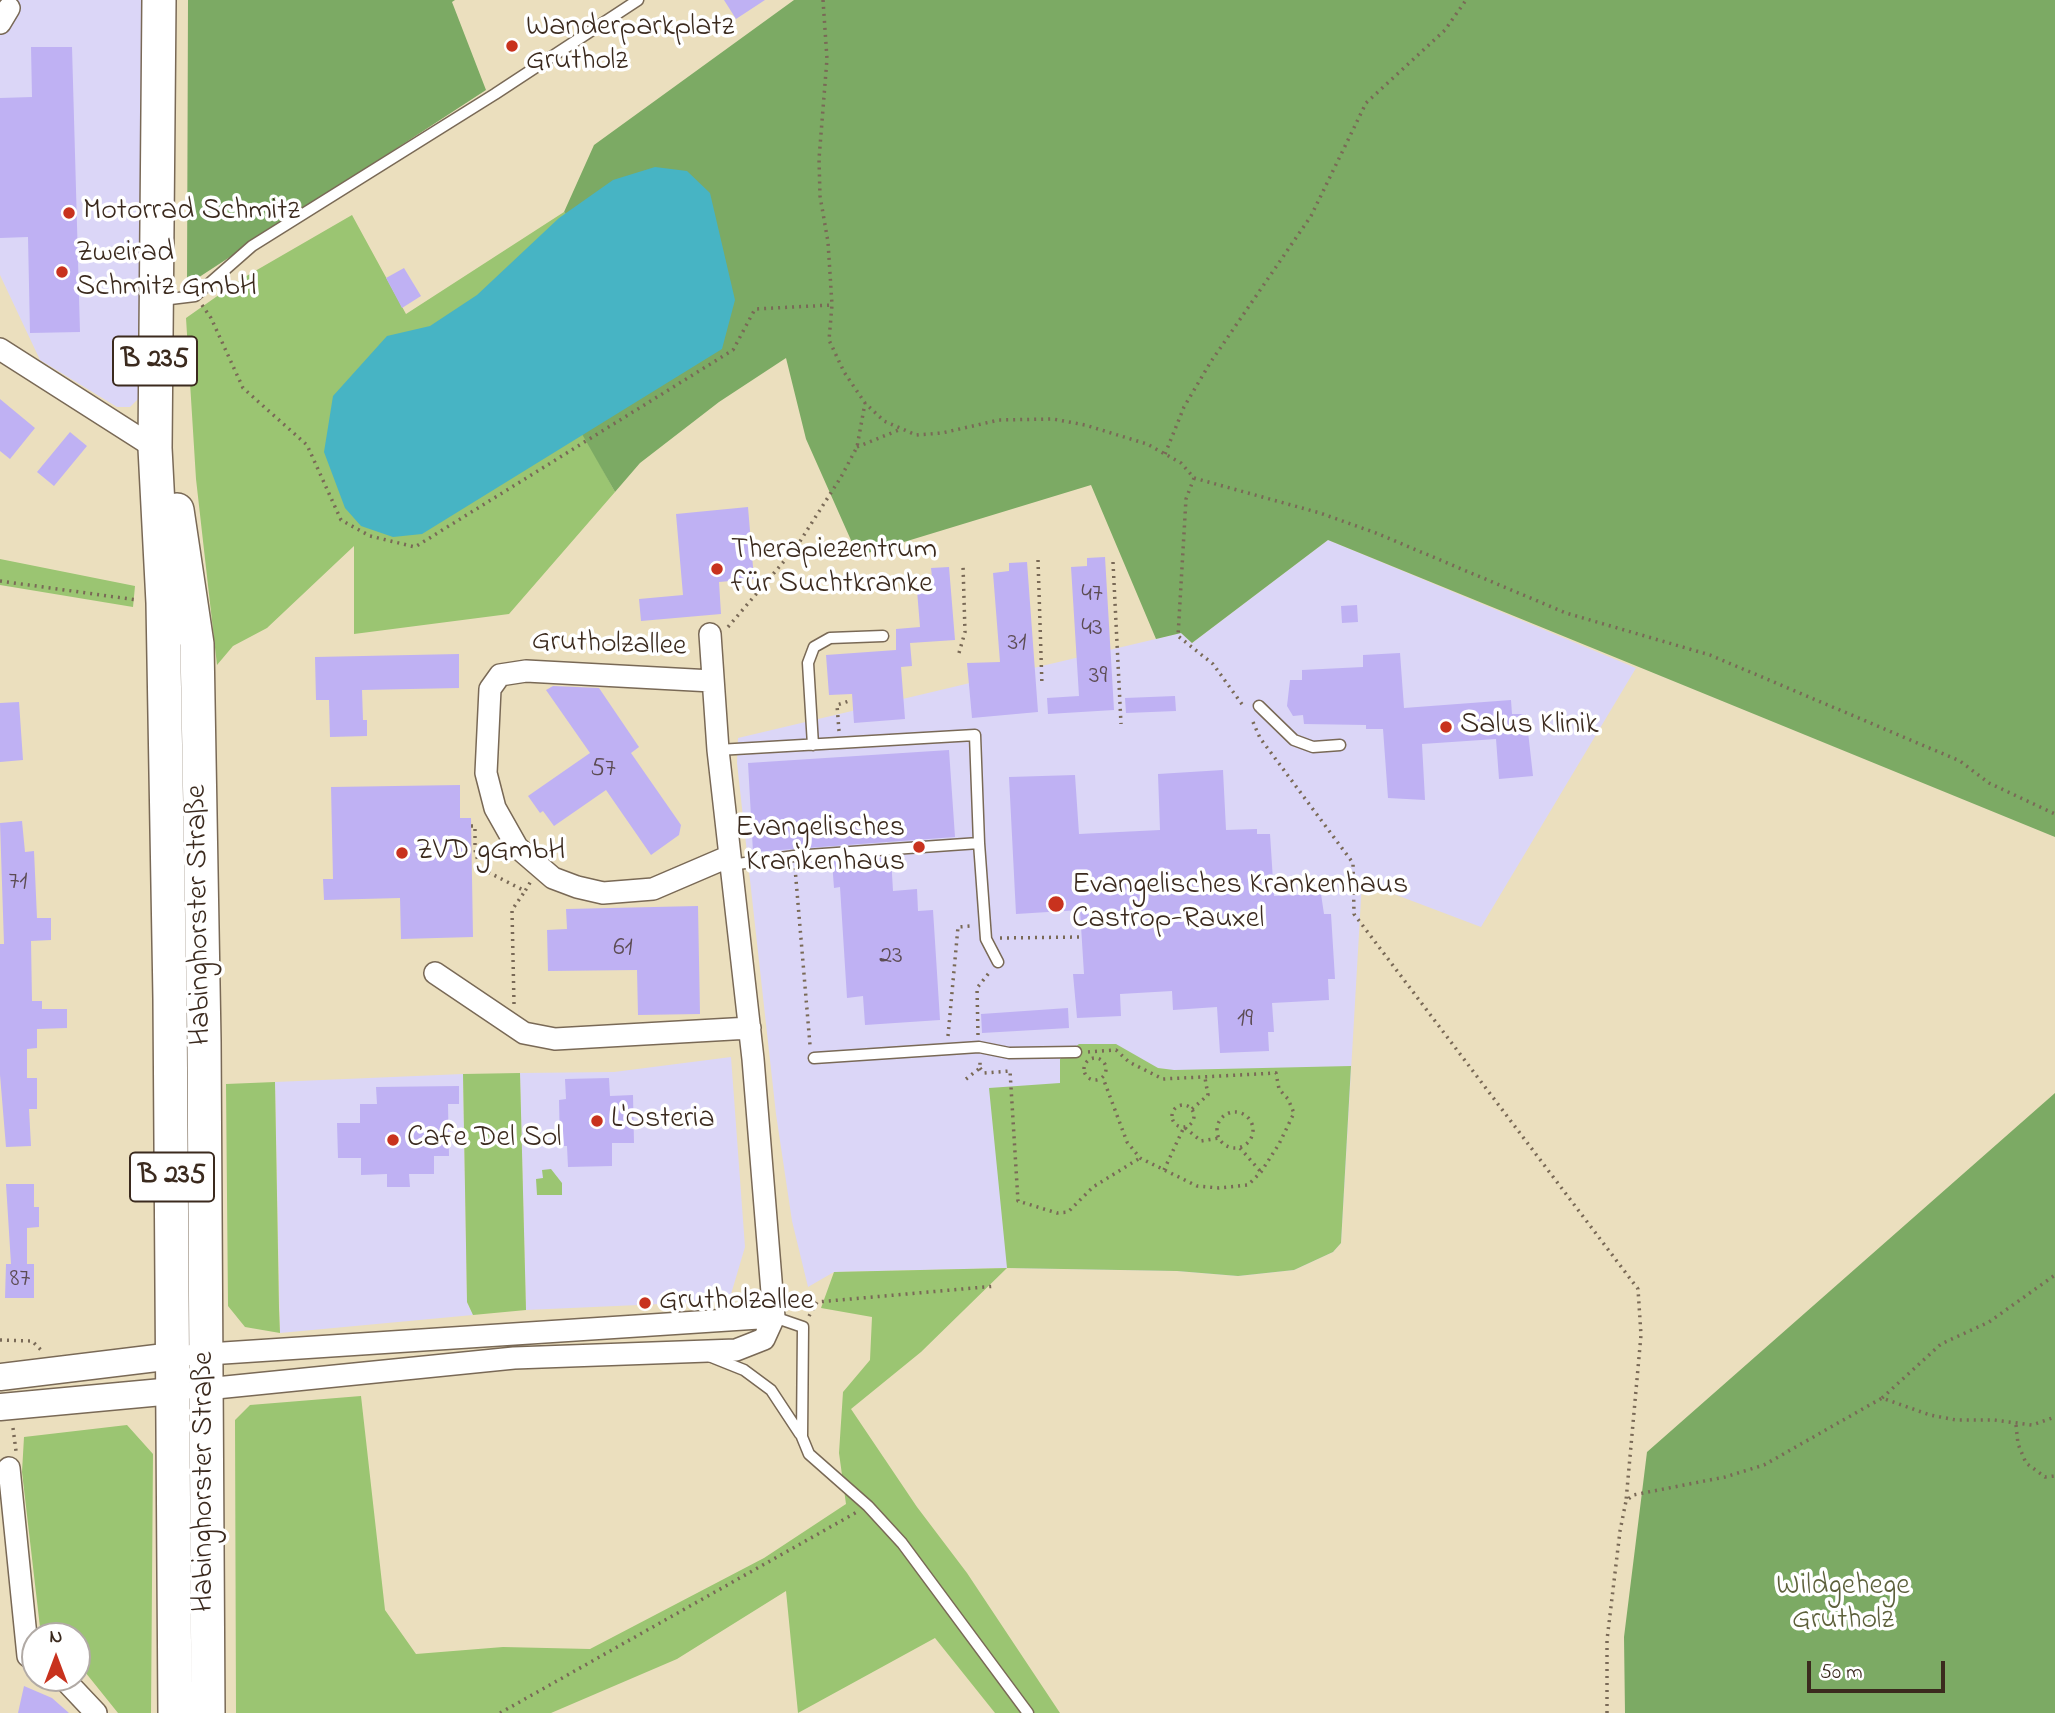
<!DOCTYPE html>
<meta charset="utf-8">
<style>
body{margin:0}
#map{position:relative;width:2055px;height:1713px;overflow:hidden;background:#ebdfbe;font-family:"Indie Flower",sans-serif}
canvas{display:block}
.north{position:absolute;left:21px;top:1622px;width:70px;height:70px;box-sizing:border-box;background:#fff;border:2px solid #b1aaa5;border-radius:50%;rotate:0deg;font-size:19px;font-weight:700;line-height:28px;text-align:center;color:#3b2a1e}
.north::after{content:'';display:block;margin:auto;width:24px;height:32px;background:#c8321e;clip-path:polygon(50% 0,100% 100%,50% 72%,0 100%)}
.scale{position:absolute;left:1807px;top:1661px;width:138px;height:32px;box-sizing:border-box;border:4px solid #3b2a1e;border-top:0;padding-left:9px;font-size:21px;line-height:24px;white-space:nowrap;color:#3b2a1e;-webkit-text-stroke:5px #fff;paint-order:stroke}
</style>
<div id="map">
<canvas width="2055" height="1713"></canvas>
<div class="north">N</div>
<div class="scale">50 m</div>
</div>
<script>
const c = document.querySelector('canvas').getContext('2d');
c.lineJoin = 'round';
function fillPath(path, color) { c.fillStyle = color; c.fill(path, 'evenodd'); }
const shape = rows => new Path2D(rows.map(r => 'M' + r).join(''));
function stroke(path, color, width, dash) { c.strokeStyle = color; c.lineWidth = width; c.lineCap = dash ? 'butt' : 'round'; c.setLineDash(dash || []); c.stroke(path); }
function label(font, color, halo, rows, align = 'center') {
  c.font = font + ' "Indie Flower",sans-serif'; c.lineWidth = 7; c.setLineDash([]); c.textBaseline = 'middle'; c.strokeStyle = halo; c.fillStyle = color; for (const [text, x, y, turn = 0] of rows) {
    c.save(); c.translate(x, y); c.rotate((+turn || 0) * Math.PI / 180); c.textAlign = isNaN(turn) ? turn : align; if (halo) c.strokeText(text, 0, 0); c.fillText(text, 0, 0); c.restore();
  }
}
const built = shape([
 [0,0,143,0,138,399,130,407,117,407,40,360,0,275],
 [1328,540,1636,668,1481,927,1362,882,1341,1243,1333,1252,1294,1270,1238,1276,1177,1271,1007,1268,834,1272,808,1287,792,1221,776,1114,737,763,738,738,1181,633,1192,643],
 [731,1057,745,1247,729,1301,526,1310,520,1073,614,1072],
 [463,1074,467,1302,473,1315,280,1333,275,1082]
]);
const green = shape([
 [564,212,667,339,575,419,615,492,509,614,354,634,354,546,267,628,233,646,217,665,196,479,186,318,243,278,352,215,406,314],
 [0,559,135,586,133,607,0,585],
 [1079,1044,1116,1044,1158,1068,1174,1070,1351,1066,1341,1243,1333,1252,1294,1270,1238,1276,1177,1271,1007,1268,921,1352,851,1409,917,1507,967,1573,1060,1713,995,1713,935,1638,798,1713,786,1591,677,1659,551,1713,236,1713,235,1420,250,1405,361,1396,385,1610,416,1654,503,1647,590,1649,764,1558,846,1504,839,1453,843,1392,870,1360,872,1317,821,1308,834,1272,1007,1268,989,1088,1060,1083,1060,1059],
 [520,1073,526,1310,473,1315,467,1302,463,1074],
 [275,1082,279,1308,280,1333,245,1327,228,1306,226,1084],
 [551,1169,562,1183,562,1195,537,1195,536,1179,543,1178,542,1170],
 [127,1425,153,1454,151,1713,118,1713,77,1662,77,1636,41,1636,22,1472,24,1437]
]);
const forest = shape([
 [188,0,455,0,452,2,486,90,187,285],
 [794,0,2055,0,2055,837,1328,540,1192,643,1181,633,1156,639,1091,485,858,556,806,439,786,358,719,402,640,463,615,492,574,420,667,339,564,212,594,145],
 [2055,1093,2055,1713,1625,1713,1624,1637,1647,1452]
]);
const water = shape([
 [655,167,687,171,710,193,735,300,722,349,422,534,393,537,361,526,345,508,324,452,333,396,387,336,430,326,477,295,559,218,613,180]
]);
const building = shape([
 [724,0,765,0,736,19],
 [31,47,72,47,80,332,30,333,28,237,0,238,0,98,32,97],
 [404,268,421,296,402,308,386,278],
 [0,399,35,428,10,459,0,451],
 [70,432,87,446,54,486,37,472],
 [748,507,754,579,719,582,721,614,641,621,639,599,683,595,676,514],
 [1105,557,1114,710,1048,714,1047,698,1079,696,1071,567,1087,566,1087,558],
 [1027,562,1038,712,972,718,967,663,1000,662,993,573,1009,571,1009,563],
 [949,567,955,640,910,643,912,666,901,667,905,719,854,723,852,694,829,695,826,655,896,650,896,629,920,627,916,578,932,577,931,568],
 [1357,605,1358,622,1342,623,1341,606],
 [1400,653,1404,708,1511,700,1512,714,1526,714,1533,776,1499,779,1496,739,1422,744,1425,800,1388,798,1383,729,1366,729,1366,725,1304,724,1303,715,1293,716,1287,706,1290,680,1302,680,1302,670,1363,667,1363,655],
 [459,654,459,688,362,690,363,720,367,720,367,736,330,737,329,700,316,700,315,657],
 [553,686,599,688,639,747,631,753,681,825,679,835,651,855,606,790,554,826,543,811,540,813,528,796,590,753,546,690],
 [1175,696,1176,711,1126,713,1125,698],
 [19,702,23,760,0,762,0,703],
 [949,750,955,837,753,852,748,763],
 [1223,770,1226,830,1257,829,1257,834,1270,834,1274,896,1321,894,1324,914,1331,914,1335,979,1328,979,1329,1000,1272,1003,1274,1032,1268,1032,1269,1051,1220,1053,1217,1007,1173,1010,1172,991,1120,994,1121,1016,1077,1018,1073,974,1084,974,1080,910,1016,914,1009,777,1075,775,1079,834,1160,830,1158,774],
 [460,785,460,818,471,818,473,937,401,939,400,898,324,900,323,879,333,879,331,787],
 [22,821,25,852,34,851,37,918,51,918,51,940,31,941,32,1001,42,1001,42,1009,67,1009,67,1028,37,1029,37,1048,27,1049,27,1078,37,1078,37,1109,29,1109,31,1146,6,1147,0,1075,0,944,4,944,0,823],
 [891,857,893,891,917,889,918,911,933,910,940,1020,865,1025,863,996,847,998,840,887,834,888,832,861],
 [698,906,700,1014,638,1015,637,970,548,971,547,930,567,929,566,909],
 [1068,1008,1069,1028,982,1033,981,1014],
 [609,1078,610,1096,633,1095,634,1143,612,1143,612,1166,568,1167,567,1146,560,1146,559,1100,566,1099,565,1079],
 [459,1086,459,1104,448,1104,449,1156,434,1156,434,1174,409,1174,410,1187,387,1187,387,1174,361,1175,361,1158,338,1158,337,1123,360,1123,360,1104,377,1104,376,1087],
 [6,1184,34,1184,34,1207,39,1207,39,1227,27,1228,27,1264,34,1264,34,1298,5,1298,6,1264,11,1264],
 [24,1686,52,1698,69,1713,18,1713]
]);
const path = shape([
 [823,0,827,59,819,159,820,196,828,242,832,305,829,340,844,372,865,403,884,421,916,435,942,433,999,420,1053,419,1085,425,1147,444,1181,463,1194,478,1320,513,1376,533,1566,613,1710,655,1960,761,1989,783,2055,814],
 [202,305,211,318,243,388,307,445,341,520,370,536,415,547,733,350,755,309,832,305],
 [857,447,899,430],
 [1165,454,1184,407,1210,363,1311,216,1366,103,1445,30,1466,0],
 [1194,478,1186,499,1178,636,1213,664,1244,707],
 [1038,560,1042,686],
 [1113,562,1121,724],
 [0,581,137,600],
 [728,627,797,546,841,477,857,447,865,403],
 [959,653,965,632,963,565],
 [1253,722,1260,738,1353,863,1354,914,1638,1289,1641,1335,1626,1501],
 [839,731,837,705,852,700],
 [471,826,475,826,475,850,480,868,525,891,531,881],
 [795,868,810,1045],
 [1000,938,1081,937],
 [514,1004,512,910,525,891],
 [978,1035,977,988,989,973],
 [948,1036,958,927,971,926],
 [1088,1052,1116,1050,1129,1062,1163,1079,1276,1073,1279,1089,1288,1099,1294,1113,1279,1144,1261,1172,1248,1185,1219,1188,1197,1186,1140,1158,1127,1142,1103,1078],
 '1084 1069a11 11 0 1 1 22 0a11 11 0 1 1-22 0Z',
 [980,1068,984,1073,1010,1071,1018,1201,1057,1213,1068,1212,1093,1187,1140,1158],
 [966,1079,980,1068,980,1060],
 '1172 1116a11 11 0 1 1 22 0a11 11 0 1 1-22 0Z',
 [1192,1109,1208,1095,1205,1078],
 '1217 1130a18 18 0 1 1 36 0a18 18 0 1 1-36 0Z',
 [1240,1148,1261,1172],
 [1164,1170,1184,1127,1201,1141,1219,1138],
 [809,1316,817,1302,996,1286],
 [0,1340,32,1341,42,1351],
 [1882,1398,1941,1344,1989,1322,2055,1275],
 [2016,1425,2018,1444,2026,1463,2045,1477,2055,1476],
 [13,1428,16,1451],
 [500,1713,857,1512],
 [1607,1713,1607,1640,1620,1531,1626,1501,1633,1495,1725,1477,1764,1465,1882,1398,1930,1415,1956,1420,1994,1420,2032,1425,2055,1417]
]);
const service = shape([
 [162,300,195,296,252,246,495,94,638,0],
 [1259,706,1294,740,1313,747,1340,745],
 [813,745,808,663,814,647,830,638,883,636],
 [718,750,975,735,979,843,794,856,731,865],
 [979,843,986,939,998,962],
 [814,1058,979,1047,1009,1053,1076,1052],
 [774,1317,803,1327,802,1437,809,1454,868,1506,902,1543,1028,1713],
 [709,1356,744,1370,771,1390,800,1434]
]);
const minor = shape([
 [0,23,9,8],
 [0,349,155,448],
 [712,681,526,671,500,675,490,689,486,773,495,808,517,847,553,878,577,887,603,893,653,889,730,856],
 [435,973,524,1033,555,1039,750,1028],
 [193,1355,774,1317],
 [196,1390,514,1358,736,1350,764,1339,774,1317,753,1059,718,750,710,634],
 [9,1468,28,1656,35,1661],
 [63,1678,96,1713]
]);
const tertiary = shape([
 [0,1377,173,1356],
 [0,1407,173,1391]
]);
const primary = shape([
 [159,0,155,448,163,603,170,999,175,1713],
 [177,510,197,644,204,1041,208,1713]
]);
const markers = [
 [512,46,7,"#c8321e"],
 [69,213,7,"#c8321e"],
 [62,272,7,"#c8321e"],
 [717,569,7,"#c8321e"],
 [1446,727,7,"#c8321e"],
 [919,847,7,"#c8321e"],
 [402,853,7,"#c8321e"],
 [1056,904,9,"#c8321e"],
 [597,1121,7,"#c8321e"],
 [393,1140,7,"#c8321e"],
 [645,1303,7,"#c8321e"]
];
const numberNames = [
 ["47",1092,596],
 ["43",1092,630],
 ["31",1017,645],
 ["39",1098,678],
 ["57",603,771],
 ["71",18,884],
 ["61",623,950],
 ["23",891,958],
 ["19",1245,1021],
 ["87",20,1281]
];
const shields = [
 [155,361,84],
 [172,1177,84]
];
const shieldNames = [
 ["B 235",155,361],
 ["B 235",172,1177]
];
const poiNames = [
 ["Wanderparkplatz",526,29],
 ["Grutholz",526,63],
 ["Motorrad Schmitz",83,213],
 ["Zweirad",76,255],
 ["Schmitz GmbH",76,289],
 ["Therapiezentrum",731,552],
 ["für Suchtkranke",731,586],
 ["Salus Klinik",1460,727],
 ["Evangelisches",905,830,"right"],
 ["Krankenhaus",905,864,"right"],
 ["ZVD gGmbH",416,853],
 ["Evangelisches Krankenhaus",1072,887],
 ["Castrop-Rauxel",1072,921],
 ["L'Osteria",611,1121],
 ["Cafe Del Sol",407,1140],
 ["Grutholzallee",659,1303]
];
const streetNames = [
 ["Grutholzallee",609,646,2],
 ["Habinghorster Straße",201,915,-91],
 ["Habinghorster Straße",206,1482,-90]
];
const parkNames = [
 ["Wildgehege",1843,1588],
 ["Grutholz",1843,1622]
];
fillPath(built, '#dbd6f7');
fillPath(green, '#9bc572');
fillPath(forest, '#7caa64');
fillPath(water, '#47b4c4');
fillPath(building, '#bfb1f3');
stroke(service, '#796956', 13);
stroke(minor, '#796956', 24);
stroke(tertiary, '#796956', 29);
stroke(primary, '#796956', 36);
stroke(path, '#796956', 3.5, [2, 5]);
stroke(service, '#fff', 10);
stroke(minor, '#fff', 21);
stroke(tertiary, '#fff', 26);
stroke(primary, '#fff', 33);
for (const [x, y, r, color] of markers) { const dot = new Path2D(); dot.arc(x, y, r, 0, 2 * Math.PI); c.fillStyle = color; c.fill(dot); stroke(dot, '#fff', 2.5); }
label('26px', '#5c4c53', null, numberNames);
for (const [x, y, w] of shields) { const box = new Path2D(); box.roundRect(x - w / 2, y - 24.5, w, 49, 5); c.fillStyle = '#fff'; c.fill(box); stroke(box, '#3b2a1e', 2); }
label('bold 28px', '#3b2a1e', null, shieldNames);
label('30px', '#3b2a1e', '#fff', poiNames, 'left');
label('30px', '#3b2a1e', '#fff', streetNames);
label('30px', '#5d603b', '#fff', parkNames);
</script>
